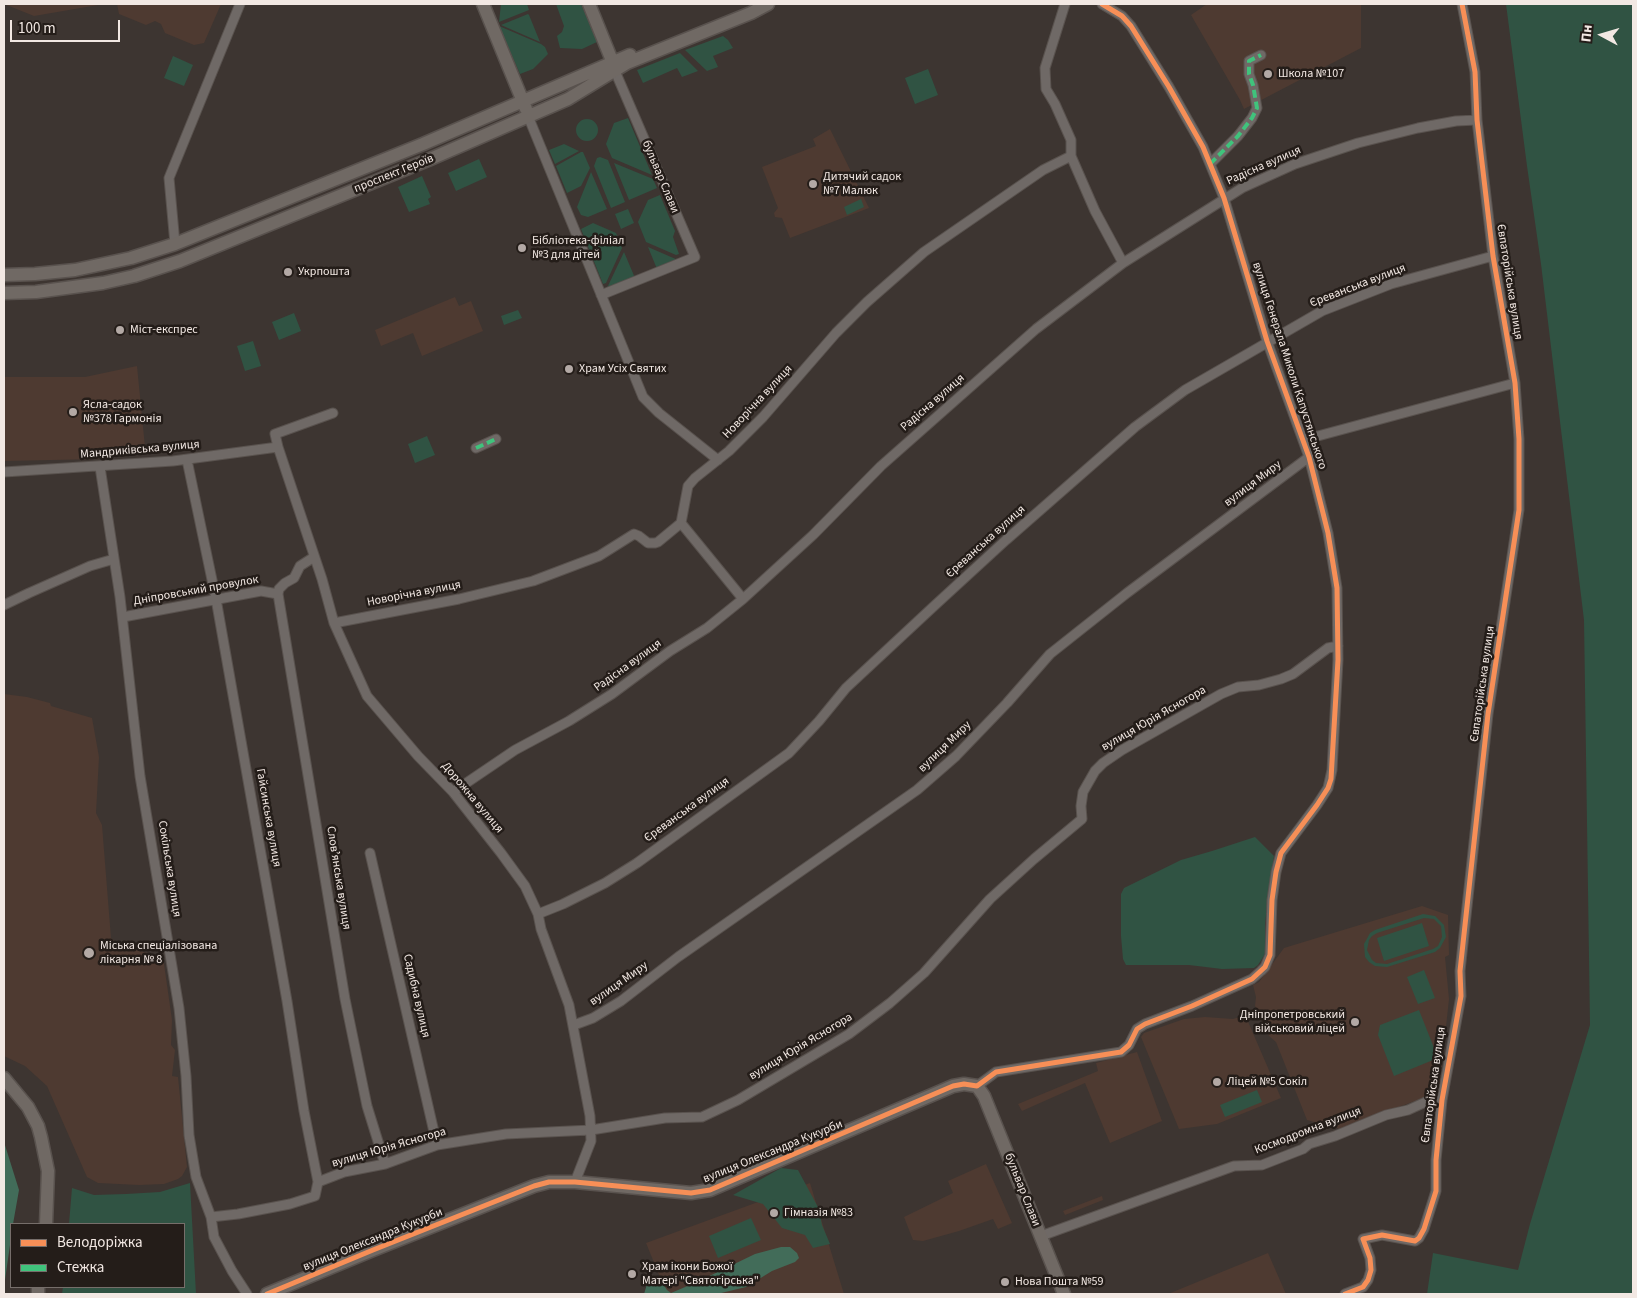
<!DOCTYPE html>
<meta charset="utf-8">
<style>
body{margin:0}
#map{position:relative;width:1637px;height:1298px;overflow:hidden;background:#3d3531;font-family:"Source Sans 3",sans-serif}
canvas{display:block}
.frame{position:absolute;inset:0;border:5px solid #f2e8e3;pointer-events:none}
.legend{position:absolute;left:10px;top:1223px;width:175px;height:65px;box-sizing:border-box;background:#241d19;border:1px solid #766e6a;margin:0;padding:6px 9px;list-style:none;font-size:15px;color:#f2e8e3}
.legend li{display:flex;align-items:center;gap:10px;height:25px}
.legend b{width:25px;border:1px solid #766e6a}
.north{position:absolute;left:1577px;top:10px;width:50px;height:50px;-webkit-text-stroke:4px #241d19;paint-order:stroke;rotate:276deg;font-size:14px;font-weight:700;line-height:20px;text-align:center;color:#f2e8e3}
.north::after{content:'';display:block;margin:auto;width:18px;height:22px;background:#f2e8e3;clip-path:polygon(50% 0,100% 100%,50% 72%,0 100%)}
.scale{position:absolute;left:10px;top:20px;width:110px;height:22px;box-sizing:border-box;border:2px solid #f2e8e3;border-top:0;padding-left:6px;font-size:15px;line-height:18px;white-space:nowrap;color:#f2e8e3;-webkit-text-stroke:4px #241d19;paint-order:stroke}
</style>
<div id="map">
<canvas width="1637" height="1298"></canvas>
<div class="frame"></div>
<ul class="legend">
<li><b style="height:6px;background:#f78f57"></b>Велодоріжка</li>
<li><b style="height:6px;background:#40c37c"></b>Стежка</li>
</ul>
<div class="north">Пн</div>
<div class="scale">100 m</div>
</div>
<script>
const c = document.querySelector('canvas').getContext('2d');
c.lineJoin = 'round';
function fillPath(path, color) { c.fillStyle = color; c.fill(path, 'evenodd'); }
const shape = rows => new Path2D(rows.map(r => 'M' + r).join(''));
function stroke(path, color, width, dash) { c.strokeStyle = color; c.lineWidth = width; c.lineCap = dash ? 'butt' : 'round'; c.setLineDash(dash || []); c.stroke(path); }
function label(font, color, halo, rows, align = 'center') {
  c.font = font + ' "Source Sans 3",sans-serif'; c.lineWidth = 5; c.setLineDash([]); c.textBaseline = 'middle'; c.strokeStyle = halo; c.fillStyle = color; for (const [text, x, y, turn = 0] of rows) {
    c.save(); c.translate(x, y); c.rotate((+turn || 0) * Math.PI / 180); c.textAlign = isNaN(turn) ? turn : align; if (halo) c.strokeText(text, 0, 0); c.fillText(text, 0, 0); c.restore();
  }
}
const built = shape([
 [4,4,104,4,34,16],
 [117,4,221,4,204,43,194,45,165,33,161,24,155,21,146,25,119,14],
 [1207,4,1361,4,1361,48,1244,109,1240,100,1191,15],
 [830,129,869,208,790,238,782,218,775,217,774,213,778,208,762,167,816,146,813,139],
 [455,297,459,306,471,301,483,331,422,356,413,333,381,346,375,330],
 [137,366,145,447,100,452,99,459,4,461,4,377,85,377],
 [4,694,27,697,50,703,51,706,92,718,99,757,96,813,102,825,111,938,120,946,163,957,172,1020,171,1045,175,1050,172,1076,178,1077,187,1167,182,1176,178,1179,164,1184,139,1185,98,1183,87,1177,47,1086,25,1066,4,1056],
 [1422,906,1448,915,1449,955,1445,957,1449,999,1439,1092,1340,1129,1307,1120,1276,1042,1269,1036,1257,1009,1255,1006,1256,997,1253,985,1259,982,1284,948],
 [1243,1016,1246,1017,1281,1098,1217,1124,1179,1129,1141,1037,1144,1033,1184,1019,1205,1017,1233,1019],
 [1137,1052,1162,1121,1110,1143,1085,1083,1022,1111,1018,1104,1098,1071,1096,1063],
 [986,1164,1012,1223,998,1229,993,1219,959,1231,923,1241,913,1240,904,1217,953,1193,948,1181],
 [810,1183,844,1294,667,1294,646,1243],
 [1102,1196,1103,1200,1065,1215,1063,1211],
 [1268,1253,1286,1294,1168,1294]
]);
const green = shape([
 [501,4,527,4,529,10,499,22],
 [556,4,581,4,597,42,582,49,560,48,557,36,562,32,564,26],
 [1506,4,1633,4,1633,1294,1427,1294,1433,1253,1518,1270,1530,1224,1590,1025,1584,620,1541,264,1527,166],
 [528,14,529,15,540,42,501,25],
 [499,26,541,44,545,47,548,54,533,69,520,74],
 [723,36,728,40,733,48,713,56,718,67,707,71,685,50],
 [680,53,698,71,682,77,677,68,643,83,637,70],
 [173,56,193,65,184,86,164,78],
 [928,69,938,95,915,104,905,78],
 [628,118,652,175,612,158,606,144,614,123],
 '576 130a11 11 0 1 1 22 0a11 11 0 1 1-22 0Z',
 [564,144,579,151,555,164,549,150],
 [581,152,583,152,590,168,581,186,567,193,556,166],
 [600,157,608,160,625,202,611,208,594,166,597,158],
 [479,159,487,177,456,191,448,173],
 [614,163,653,179,657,188,629,200],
 [591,172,607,209,588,217,581,215,577,207],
 [422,176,431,197,428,199,430,204,409,212,398,187],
 [660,195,675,231,673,237,679,254,676,255,646,242,638,222,648,200],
 [861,199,864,207,847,215,844,207],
 [628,209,634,223,621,229,615,214],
 [593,223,616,233,622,248,606,283,603,284,581,229],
 [648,247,678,260,657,269],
 [624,252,635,278,608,289,607,288],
 [518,310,522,318,504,325,501,316],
 [294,313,301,331,279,340,272,322],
 [253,341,261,366,245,371,237,346],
 [427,436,435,455,415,463,408,444],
 [1255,837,1274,856,1269,889,1265,924,1265,954,1258,965,1254,968,1222,969,1189,965,1126,965,1123,959,1121,936,1121,894,1124,888,1181,860,1212,851],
 [1423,914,1435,916,1444,925,1446,937,1440,948,1435,952,1387,967,1375,966,1369,962,1365,957,1364,944,1370,933,1375,930],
 [1424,918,1434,919,1441,926,1442,937,1438,946,1433,949,1387,964,1376,963,1372,960,1367,950,1369,940,1372,936,1377,933],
 [1422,923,1429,946,1384,961,1377,938],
 [1424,970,1435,998,1418,1004,1407,977],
 [1419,1010,1438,1058,1394,1076,1378,1035,1380,1025],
 [1257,1090,1262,1102,1225,1117,1220,1105],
 [781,1168,798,1170,819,1209,822,1225,830,1244,813,1248,805,1235,782,1228,763,1204,733,1195],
 [190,1183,196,1294,62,1294,63,1287,184,1287,184,1224,69,1224,72,1188,94,1195,126,1194,160,1192],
 [751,1218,761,1240,718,1258,709,1236]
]);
const forest = shape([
 [4,1142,19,1190,13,1224,11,1224,11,1238,4,1287],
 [781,1247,790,1247,797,1253,799,1258,795,1262,772,1271,746,1287,717,1294,644,1294,648,1281,651,1278,657,1278,661,1281,667,1290,671,1293,697,1282,755,1254]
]);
const street = shape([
 [1065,4,1045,68,1046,89,1055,104,1071,140,1071,156,1095,211,1123,263],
 [528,116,643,397,659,413,718,460],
 [1210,164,1238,136,1252,118,1257,108,1253,85,1249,74,1249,61,1261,55],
 [175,244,169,178,240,4],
 [601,295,695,257,615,71],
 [333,413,275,434,278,447,322,579,334,623,367,696,418,756,453,792,501,853,525,886,538,914,541,929,569,1005,590,1116,591,1141,575,1182],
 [1303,440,1515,383],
 [476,448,496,439],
 [187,460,216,599,287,1001,304,1111,318,1182],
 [100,467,120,597,140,776,179,1008,186,1076,189,1135,196,1177,211,1217,214,1237,232,1271,247,1294],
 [4,472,173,461,278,447],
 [681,523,743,599],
 [314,557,300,566,294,578,285,583,279,589,278,594,345,999,367,1106,385,1164],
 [4,605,29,593,90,566,114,559],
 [123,617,261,591,278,594],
 [334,623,459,599,533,581,599,556,634,534,639,536,648,543,655,543,658,542,681,523,688,486,695,478,729,451,763,417,836,333,867,302,924,252,1043,170,1071,156],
 [453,792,515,750,569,721,612,694,670,651,707,628,743,599,813,535,881,466,1036,329,1123,263,1242,188,1295,164,1358,143,1418,128,1456,121,1477,120],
 [370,853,437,1145],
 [538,914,563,904,605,883,637,863,789,753,819,721,846,688,933,607,1006,540,1135,427,1185,390,1322,311,1391,284,1493,256],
 [574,1025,593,1018,621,1001,678,957,917,790,956,756,1007,703,1050,654,1127,593,1309,457],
 [977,1086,996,1072,1121,1052,1129,1045,1137,1029,1145,1024,1192,1006,1252,979,1261,971,1265,967,1270,955,1272,900,1276,872,1281,853,1317,805,1328,788,1332,770,1338,660,1337,588,1328,533,1309,457,1267,341,1224,198,1203,147,1169,87,1131,26,1122,16,1102,4],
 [211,1217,238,1214,290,1204,315,1196,318,1182,344,1172,385,1164,437,1145,506,1134,591,1130,665,1118,702,1117,738,1100,849,1034,890,1003,924,973,990,899,1034,859,1082,819,1081,806,1083,792,1095,771,1103,763,1122,750,1221,694,1238,687,1259,685,1281,679,1293,674,1328,648,1338,646],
 [1041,1236,1234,1166,1262,1165,1303,1149,1309,1144,1335,1136,1386,1115,1408,1110,1430,1100,1442,1100],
 [1345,1294,1363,1287,1368,1280,1371,1270,1370,1258,1363,1239,1382,1235,1415,1241,1419,1238,1424,1229,1436,1191,1436,1160,1442,1100,1461,996,1460,971,1488,714,1519,510,1519,439,1515,383,1493,256,1477,120,1475,72,1462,4]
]);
const secondary = shape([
 [483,4,526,109],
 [589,4,615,68],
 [4,275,35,274,75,270,131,258,175,244,423,144,630,55],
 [4,293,36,292,103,283,134,276,180,261,428,160,568,99,627,63,751,13,768,4],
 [4,1078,28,1107,38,1126,41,1137,48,1171,46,1224],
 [38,1294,38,1287],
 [267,1294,373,1250,534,1186,549,1182,575,1182,691,1193,710,1190,953,1086,964,1084,977,1086,984,1096,1064,1294]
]);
const quiet = shape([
 [1210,164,1238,136,1252,118,1257,108,1253,85,1249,74,1249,61,1261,55],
 [476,448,496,439]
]);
const cycleway = shape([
 [267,1294,373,1250,534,1186,549,1182,575,1182,691,1193,710,1190,953,1086,964,1084,977,1086,996,1072,1121,1052,1129,1045,1137,1029,1145,1024,1192,1006,1252,979,1265,967,1270,955,1272,900,1276,872,1281,853,1317,805,1328,788,1331,779,1338,660,1337,588,1328,533,1309,457,1267,341,1224,198,1203,147,1169,87,1131,26,1122,16,1102,4],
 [1345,1294,1363,1287,1368,1280,1371,1270,1370,1258,1363,1239,1382,1235,1415,1241,1419,1238,1424,1229,1436,1191,1436,1160,1442,1100,1461,996,1460,971,1488,714,1519,510,1519,439,1515,383,1493,256,1477,120,1475,72,1462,4]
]);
const markers = [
 [1268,74,5,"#b3a9a5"],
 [813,184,5,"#b3a9a5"],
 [522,248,5,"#b3a9a5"],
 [288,272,5,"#b3a9a5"],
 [120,330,5,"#b3a9a5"],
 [569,369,5,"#b3a9a5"],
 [73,412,5,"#b3a9a5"],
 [89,953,6,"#b3a9a5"],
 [1355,1022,5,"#b3a9a5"],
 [1217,1082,5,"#b3a9a5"],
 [774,1213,5,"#b3a9a5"],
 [632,1274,5,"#b3a9a5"],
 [1005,1282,5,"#b3a9a5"]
];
const poiNames = [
 ["Школа №107",1278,74],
 ["Дитячий садок",823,177],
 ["№7 Малюк",823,191],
 ["Бібліотека-філіал",532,241],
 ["№3 для дітей",532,255],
 ["Укрпошта",298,272],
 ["Міст-експрес",130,330],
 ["Храм Усіх Святих",579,369],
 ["Ясла-садок",83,405],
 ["№378 Гармонія",83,419],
 ["Міська спеціалізована",100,946],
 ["лікарня № 8",100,960],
 ["Дніпропетровський",1345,1015,"right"],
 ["військовий ліцей",1345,1029,"right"],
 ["Ліцей №5 Сокіл",1227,1082],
 ["Гімназія №83",784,1213],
 ["Храм ікони Божої",642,1267],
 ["Матері \"Святогірська\"",642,1281],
 ["Нова Пошта №59",1015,1282]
];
const streetNames = [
 ["Радісна вулиця",1264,166,-24],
 ["проспект Героїв",394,174,-22],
 ["бульвар Слави",660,177,67],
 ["Євпаторійська вулиця",1509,282,81],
 ["Єреванська вулиця",1358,286,-21],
 ["вулиця Генерала Миколи Капустянського",1289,366,72],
 ["Новорічна вулиця",758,402,-47],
 ["Радісна вулиця",933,403,-41],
 ["Мандриківська вулиця",140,450,-5],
 ["вулиця Миру",1253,484,-37],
 ["Єреванська вулиця",986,542,-42],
 ["Дніпровський провулок",196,591,-10],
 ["Новорічна вулиця",414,594,-11],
 ["Радісна вулиця",628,666,-36],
 ["Євпаторійська вулиця",1483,684,-82],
 ["вулиця Юрія Ясногора",1154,719,-30],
 ["вулиця Миру",945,747,-44],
 ["Дорожна вулиця",472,798,50],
 ["Єреванська вулиця",687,810,-36],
 ["Гайсинська вулиця",268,818,80],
 ["Сокільська вулиця",169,869,81],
 ["Словʼянська вулиця",338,878,81],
 ["вулиця Миру",619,984,-35],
 ["Садибна вулиця",416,996,77],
 ["вулиця Юрія Ясногора",801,1047,-31],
 ["Євпаторійська вулиця",1434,1085,-82],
 ["Космодромна вулиця",1308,1131,-21],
 ["вулиця Юрія Ясногора",389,1148,-16],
 ["вулиця Олександра Кукурби",773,1152,-22],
 ["бульвар Слави",1022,1190,68],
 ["вулиця Олександра Кукурби",373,1240,-22]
];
fillPath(built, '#4e3a31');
fillPath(green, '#305343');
fillPath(forest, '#426c59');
stroke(street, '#59524e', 11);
stroke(secondary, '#59524e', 15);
stroke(street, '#6f6966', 9);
stroke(secondary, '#706964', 12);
stroke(quiet, '#40c37c', 4, [8, 4]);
stroke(cycleway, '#f78f57', 5);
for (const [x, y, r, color] of markers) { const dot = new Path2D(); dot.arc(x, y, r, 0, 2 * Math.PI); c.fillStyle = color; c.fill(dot); stroke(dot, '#241d19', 2); }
label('12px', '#f2e8e3', '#241d19', poiNames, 'left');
label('12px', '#f2e8e3', '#241d19', streetNames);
</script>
